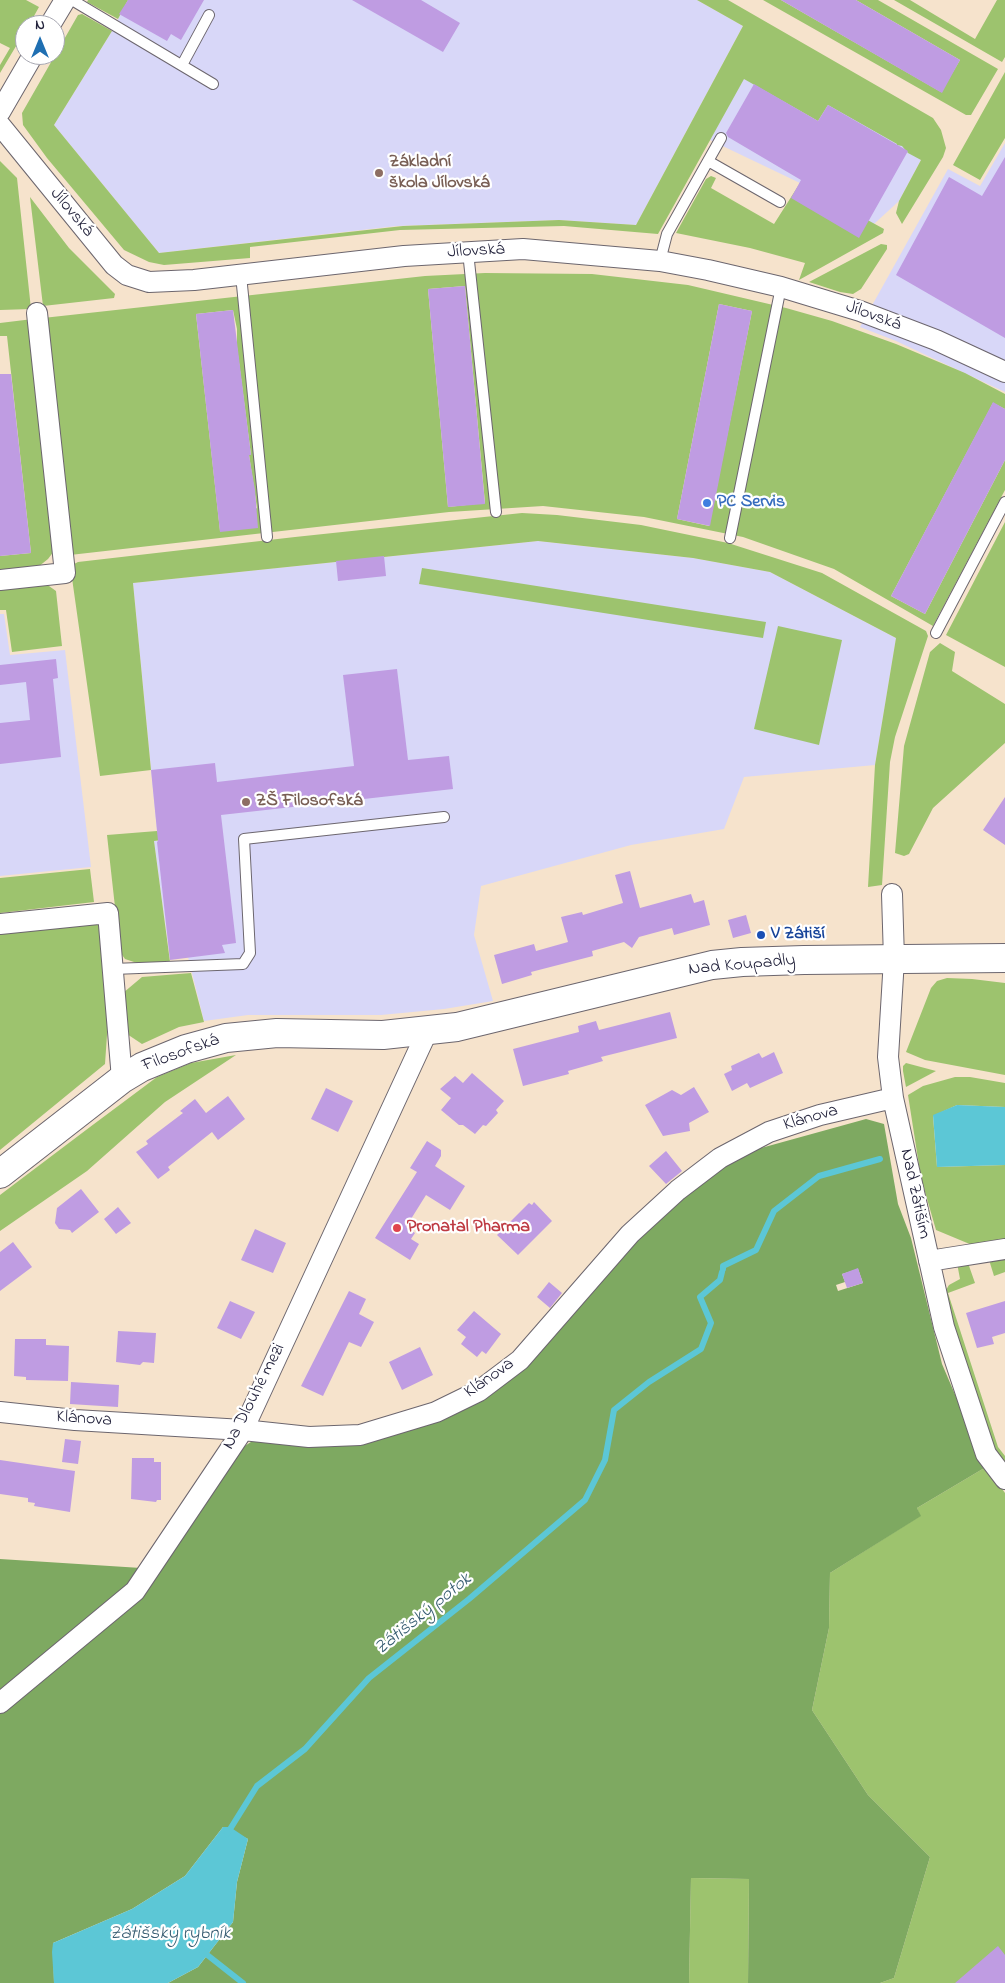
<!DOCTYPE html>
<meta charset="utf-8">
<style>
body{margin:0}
#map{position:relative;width:1005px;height:1983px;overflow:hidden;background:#f6e3cc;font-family:"Indie Flower",sans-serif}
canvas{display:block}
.north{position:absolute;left:15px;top:15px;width:50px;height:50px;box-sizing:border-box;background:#fff;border:1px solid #a7a7b1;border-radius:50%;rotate:0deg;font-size:14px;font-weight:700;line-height:20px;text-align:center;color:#22223b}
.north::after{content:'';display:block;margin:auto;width:18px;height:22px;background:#1f6fb2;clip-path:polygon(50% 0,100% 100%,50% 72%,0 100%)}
</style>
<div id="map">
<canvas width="1005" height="1983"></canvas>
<div class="north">N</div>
</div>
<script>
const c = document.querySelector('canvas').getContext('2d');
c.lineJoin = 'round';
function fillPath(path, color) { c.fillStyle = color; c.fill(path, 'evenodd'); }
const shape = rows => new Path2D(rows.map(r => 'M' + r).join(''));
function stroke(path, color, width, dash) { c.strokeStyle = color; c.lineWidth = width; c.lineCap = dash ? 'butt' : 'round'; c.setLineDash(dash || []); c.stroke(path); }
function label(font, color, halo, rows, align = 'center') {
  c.font = font + ' "Indie Flower",sans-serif'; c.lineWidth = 4.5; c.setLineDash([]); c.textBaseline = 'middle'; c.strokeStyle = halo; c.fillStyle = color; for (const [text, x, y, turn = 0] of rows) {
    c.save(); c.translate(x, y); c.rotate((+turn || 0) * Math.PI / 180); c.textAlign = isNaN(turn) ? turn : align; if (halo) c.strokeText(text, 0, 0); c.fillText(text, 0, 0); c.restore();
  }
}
const built = shape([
 [128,0,697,0,743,26,636,225,559,220,397,226,159,253,54,125,112,31],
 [744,78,818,121,828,105,884,129,921,160,899,201,874,224,800,183,710,140],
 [1005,143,1005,392,896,341,860,327,948,169,980,186],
 [538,541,693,558,770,572,896,638,875,765,744,777,724,829,631,845,481,886,474,935,493,1001,444,1009,381,1015,248,1015,204,1021,188,957,170,959,154,841,170,839,157,831,133,583],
 [0,614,4,614,10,655,65,650,91,867,0,876]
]);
const green = shape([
 [0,0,26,0,39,7,29,25,25,25,25,31,0,73,0,65,10,48,0,43],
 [88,0,128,0,118,19,87,2],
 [697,0,728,0,933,118,941,130,946,148,943,157,902,224,896,213,899,201,921,160,908,153,902,146,897,145,897,144,828,105,818,121,744,79,658,234,564,226,400,230,250,247,250,258,164,265,149,262,124,250,47,158,23,125,22,113,78,15,82,14,112,31,54,125,159,253,403,226,559,220,636,225,743,26],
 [763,0,781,0,941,92,960,60,856,0,878,0,998,69,971,115,966,115],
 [894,0,910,0,975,39,997,0,1005,0,1005,57,1002,62],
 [1005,72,1005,138,980,180,953,165],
 [0,161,17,178,31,309,0,310],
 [711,176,716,178,711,188,774,224,800,183,884,229,883,233,799,280,805,263,750,248,676,233,706,179],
 [30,197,69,248,115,294,114,298,43,306],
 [881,244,887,245,887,249,861,289,853,294,840,292,809,282],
 [485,273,592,274,688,285,786,308,832,321,896,344,965,373,1005,394,1005,409,993,403,891,596,925,614,1005,460,1005,490,933,626,834,569,743,537,644,517,543,506,449,512,70,555,43,318,425,276],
 [465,286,485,503,448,507,428,289],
 [719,304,752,311,709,526,677,519],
 [233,310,237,329,237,347,251,455,249,455,257,508,220,531,196,314],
 [33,319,57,547,48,559,38,567,0,573,0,556,31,553,7,336,0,336,0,323],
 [522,513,557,515,641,525,728,543,822,573,926,631,928,636,895,737,890,762,882,885,868,887,875,765,896,638,770,572,693,558,538,541,133,583,151,770,100,776,71,571,72,565,78,562,295,537],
 [1005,522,1005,667,946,635],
 [422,568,766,622,763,638,419,584],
 [42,581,56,591,62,646,12,652,6,610,0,610,0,586],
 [778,626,842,640,819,745,754,729],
 [940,643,955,652,952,671,1005,704,1005,743,933,808,909,854,904,856,895,853,904,746,930,652],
 [157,831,170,839,154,841,170,962,137,963,125,959,120,952,107,835],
 [90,869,94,902,0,913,0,878],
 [101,922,109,1006,105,1064,0,1150,0,933],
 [191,973,204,1022,179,1027,142,1044,124,1032,123,993,142,977],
 [947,978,972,979,1005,983,1005,1075,925,1060,906,1052,931,988,937,981],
 [236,1055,165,1102,87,1171,0,1231,0,1195,90,1127,157,1077,191,1063],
 [906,1063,936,1071,906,1087,903,1071,903,1066],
 [955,1077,970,1077,1005,1083,1005,1107,957,1105,933,1116,937,1167,1005,1165,1005,1241,972,1245,936,1230,921,1178,908,1095,923,1086],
 [1005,1255,1005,1272,994,1276,990,1263,991,1259],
 [957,1263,968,1263,975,1283,948,1293,998,1447,1005,1456,1005,1462,995,1449,951,1317,946,1290,949,1285,960,1279],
 [986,1467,1005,1493,1005,1983,880,1983,894,1978,930,1857,868,1795,812,1710,829,1628,830,1573,920,1516,917,1508],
 [691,1878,749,1879,748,1983,689,1983]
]);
const forest = shape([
 [866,1119,884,1124,898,1204,911,1238,942,1364,986,1467,917,1508,921,1516,830,1573,829,1628,812,1710,868,1795,930,1857,894,1978,880,1983,748,1983,749,1879,691,1878,689,1983,168,1983,198,1967,233,1922,237,1882,248,1839,223,1827,185,1876,132,1909,53,1943,54,1983,0,1983,0,1713,144,1594,234,1453,254,1440,289,1441,480,1401,539,1354,640,1234,694,1189,743,1153],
 [858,1269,863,1283,838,1291,836,1285,845,1282,842,1274],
 [0,1559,141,1568,126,1588,0,1691]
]);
const water = shape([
 [957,1105,1005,1107,1005,1165,937,1167,933,1115],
 [223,1827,230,1827,248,1839,237,1882,233,1922,198,1967,168,1983,54,1983,52,1952,53,1943,132,1909,185,1876]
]);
const stream = shape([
 [723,1269,723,1266,756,1250,774,1211,819,1176,880,1159],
 [227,1834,257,1786,305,1749,369,1678,469,1599,585,1500,605,1460,614,1410,649,1382,701,1349,711,1323,700,1297,720,1280,722,1272],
 [201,1950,243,1983]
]);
const building = shape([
 [128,0,204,0,181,40,171,34,167,41,119,14],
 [352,0,421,0,460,23,443,52],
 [781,0,856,0,960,60,942,93],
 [754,84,818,121,828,105,908,151,859,238,791,198,801,180,728,137,726,133],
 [1005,157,1005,338,896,275,949,177,982,196],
 [465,286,485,504,448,507,428,289],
 [719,304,752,311,710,526,677,519],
 [233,310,251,455,249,455,255,490,258,528,220,532,196,314],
 [0,374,11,374,31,553,0,556],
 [993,402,1005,409,1005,460,925,614,891,596],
 [384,556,386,576,338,581,336,561],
 [56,659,58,678,53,679,61,757,0,764,0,723,30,720,26,682,0,685,0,665],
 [397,669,408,760,449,756,453,789,221,815,236,943,222,945,225,953,170,960,157,842,158,841,151,770,215,763,217,782,354,766,343,675],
 [1005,797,1005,845,983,830],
 [630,871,640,908,691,894,694,903,704,900,710,925,674,935,672,928,639,937,632,948,624,942,592,951,593,956,531,972,532,975,502,984,494,955,534,944,536,951,568,942,561,917,582,912,583,915,623,903,615,875],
 [746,915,751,933,733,938,728,920],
 [670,1012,677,1038,601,1057,603,1061,568,1071,569,1074,523,1086,513,1049,579,1032,578,1026,596,1021,599,1030],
 [774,1052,783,1073,750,1088,747,1083,732,1091,724,1074,732,1070,731,1066,759,1053,762,1058],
 [472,1073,504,1101,496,1110,498,1113,486,1126,483,1125,475,1134,463,1125,459,1125,441,1110,451,1098,440,1089,455,1076,463,1083],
 [694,1087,709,1112,689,1123,690,1131,663,1136,645,1105,672,1090,681,1095],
 [326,1088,353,1101,338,1132,311,1119],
 [228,1096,245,1119,218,1140,212,1132,168,1167,170,1170,158,1179,136,1152,148,1144,146,1141,183,1113,180,1111,195,1099,206,1113],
 [427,1141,441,1150,441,1156,435,1166,465,1186,450,1210,426,1195,406,1227,415,1233,411,1239,419,1244,410,1260,375,1238,417,1172,410,1168],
 [666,1151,682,1171,666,1184,649,1166],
 [81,1189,99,1212,72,1233,70,1230,59,1229,55,1223,57,1208],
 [534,1202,552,1221,518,1255,497,1235,529,1203,532,1205],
 [118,1207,131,1223,116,1234,104,1219],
 [255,1229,286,1243,273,1273,241,1260],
 [13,1242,32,1267,0,1291,0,1252],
 [858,1268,863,1283,847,1288,842,1274],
 [549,1282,562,1293,550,1308,537,1297],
 [349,1291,366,1299,359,1314,374,1322,361,1347,349,1342,323,1396,301,1386],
 [230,1301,255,1312,241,1339,217,1328],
 [1005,1301,1005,1333,992,1337,994,1344,977,1348,966,1313],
 [474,1311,501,1334,486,1354,482,1351,477,1357,461,1344,466,1337,457,1330],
 [118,1331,156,1333,154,1363,143,1362,140,1365,116,1362],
 [15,1339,46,1339,46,1345,69,1346,68,1381,26,1380,26,1377,14,1376],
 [420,1347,433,1375,402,1390,389,1362],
 [71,1382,119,1385,118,1407,70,1404],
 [65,1439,81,1441,78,1464,62,1462],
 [132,1458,154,1458,154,1462,161,1462,161,1500,157,1500,156,1502,131,1499],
 [0,1460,75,1471,70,1512,34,1506,35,1503,28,1502,28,1498,0,1494],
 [998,1946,1005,1955,1005,1983,955,1983]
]);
const lane = shape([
 [72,0,213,84],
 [182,65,209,15],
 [708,161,721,138],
 [468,252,496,512],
 [660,261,667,234,708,161,780,202],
 [241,275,267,537],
 [730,538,781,287],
 [936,633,1005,502],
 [113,969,243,964,250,953,244,839,444,817]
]);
const street = shape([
 [50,25,65,0],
 [0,112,33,55],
 [0,125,114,265,127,275,149,282,194,280,404,256,523,249,660,261,708,270,781,287,860,311,936,340,1005,372],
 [0,580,65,573,37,313],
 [892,894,894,959,888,1057,893,1098,944,1327,986,1454,1005,1479],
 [0,924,108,913,122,1079],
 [929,1261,1005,1249],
 [0,1412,75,1420,243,1430,309,1437,360,1435,436,1412,479,1391,520,1360,630,1234,678,1190,720,1158,769,1132,820,1115,893,1098],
 [0,1703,135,1591,243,1430,427,1032]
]);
const secondary = shape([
 [0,1174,122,1079,142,1067,186,1049,226,1038,277,1033,383,1035,457,1027,712,965,742,962,804,960,1005,958]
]);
const markers = [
 [379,173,5,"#8d6e63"],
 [707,503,5,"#3f7fe0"],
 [246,802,5,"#8d6e63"],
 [761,935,5,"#1a4fb4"],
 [397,1228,5,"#e0444e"]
];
const educationNames = [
 ["Základní",389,163],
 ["škola Jílovská",389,184],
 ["ZŠ Filosofská",256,802]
];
const streetNames = [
 ["Jílovská",71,213,50],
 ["Jílovská",476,252,-3],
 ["Jílovská",873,317,20],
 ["Nad Koupadly",742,966,-5],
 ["Filosofská",181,1054,-20],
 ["Klánova",811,1119,-16],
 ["Nad Zátiším",914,1194,78],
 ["Klánova",490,1379,-35],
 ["Na Dlouhé mezi",255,1397,-63],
 ["Klánova",84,1420,4]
];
const shopNames = [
 ["PC Servis",717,503]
];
const transitNames = [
 ["V Zátiší",771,935]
];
const healthNames = [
 ["Pronatal Pharma",407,1228]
];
const waterNames = [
 ["Zátišský potok",424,1615,-39],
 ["Zátišský rybník",170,1935]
];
fillPath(built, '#d8d7f8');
fillPath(green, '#9dc36e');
fillPath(forest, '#7ea961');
fillPath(water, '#5cc7d6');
stroke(stream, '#5cc7d6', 6);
fillPath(building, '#bf9ce2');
stroke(lane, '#6c666e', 12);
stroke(street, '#6c666e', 22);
stroke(secondary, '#6c666e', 30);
stroke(lane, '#fff', 10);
stroke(street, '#fff', 20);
stroke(secondary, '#fff', 28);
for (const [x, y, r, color] of markers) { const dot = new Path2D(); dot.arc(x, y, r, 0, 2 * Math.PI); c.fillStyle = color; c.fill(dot); stroke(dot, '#fff', 2); }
label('bold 18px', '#785e54', '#fff', educationNames, 'left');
label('18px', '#22223b', '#fff', streetNames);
label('bold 18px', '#366cbe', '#fff', shopNames, 'left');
label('bold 18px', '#164399', '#fff', transitNames, 'left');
label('bold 18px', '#be3a42', '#fff', healthNames, 'left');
label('italic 19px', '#365c71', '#fff', waterNames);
</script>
